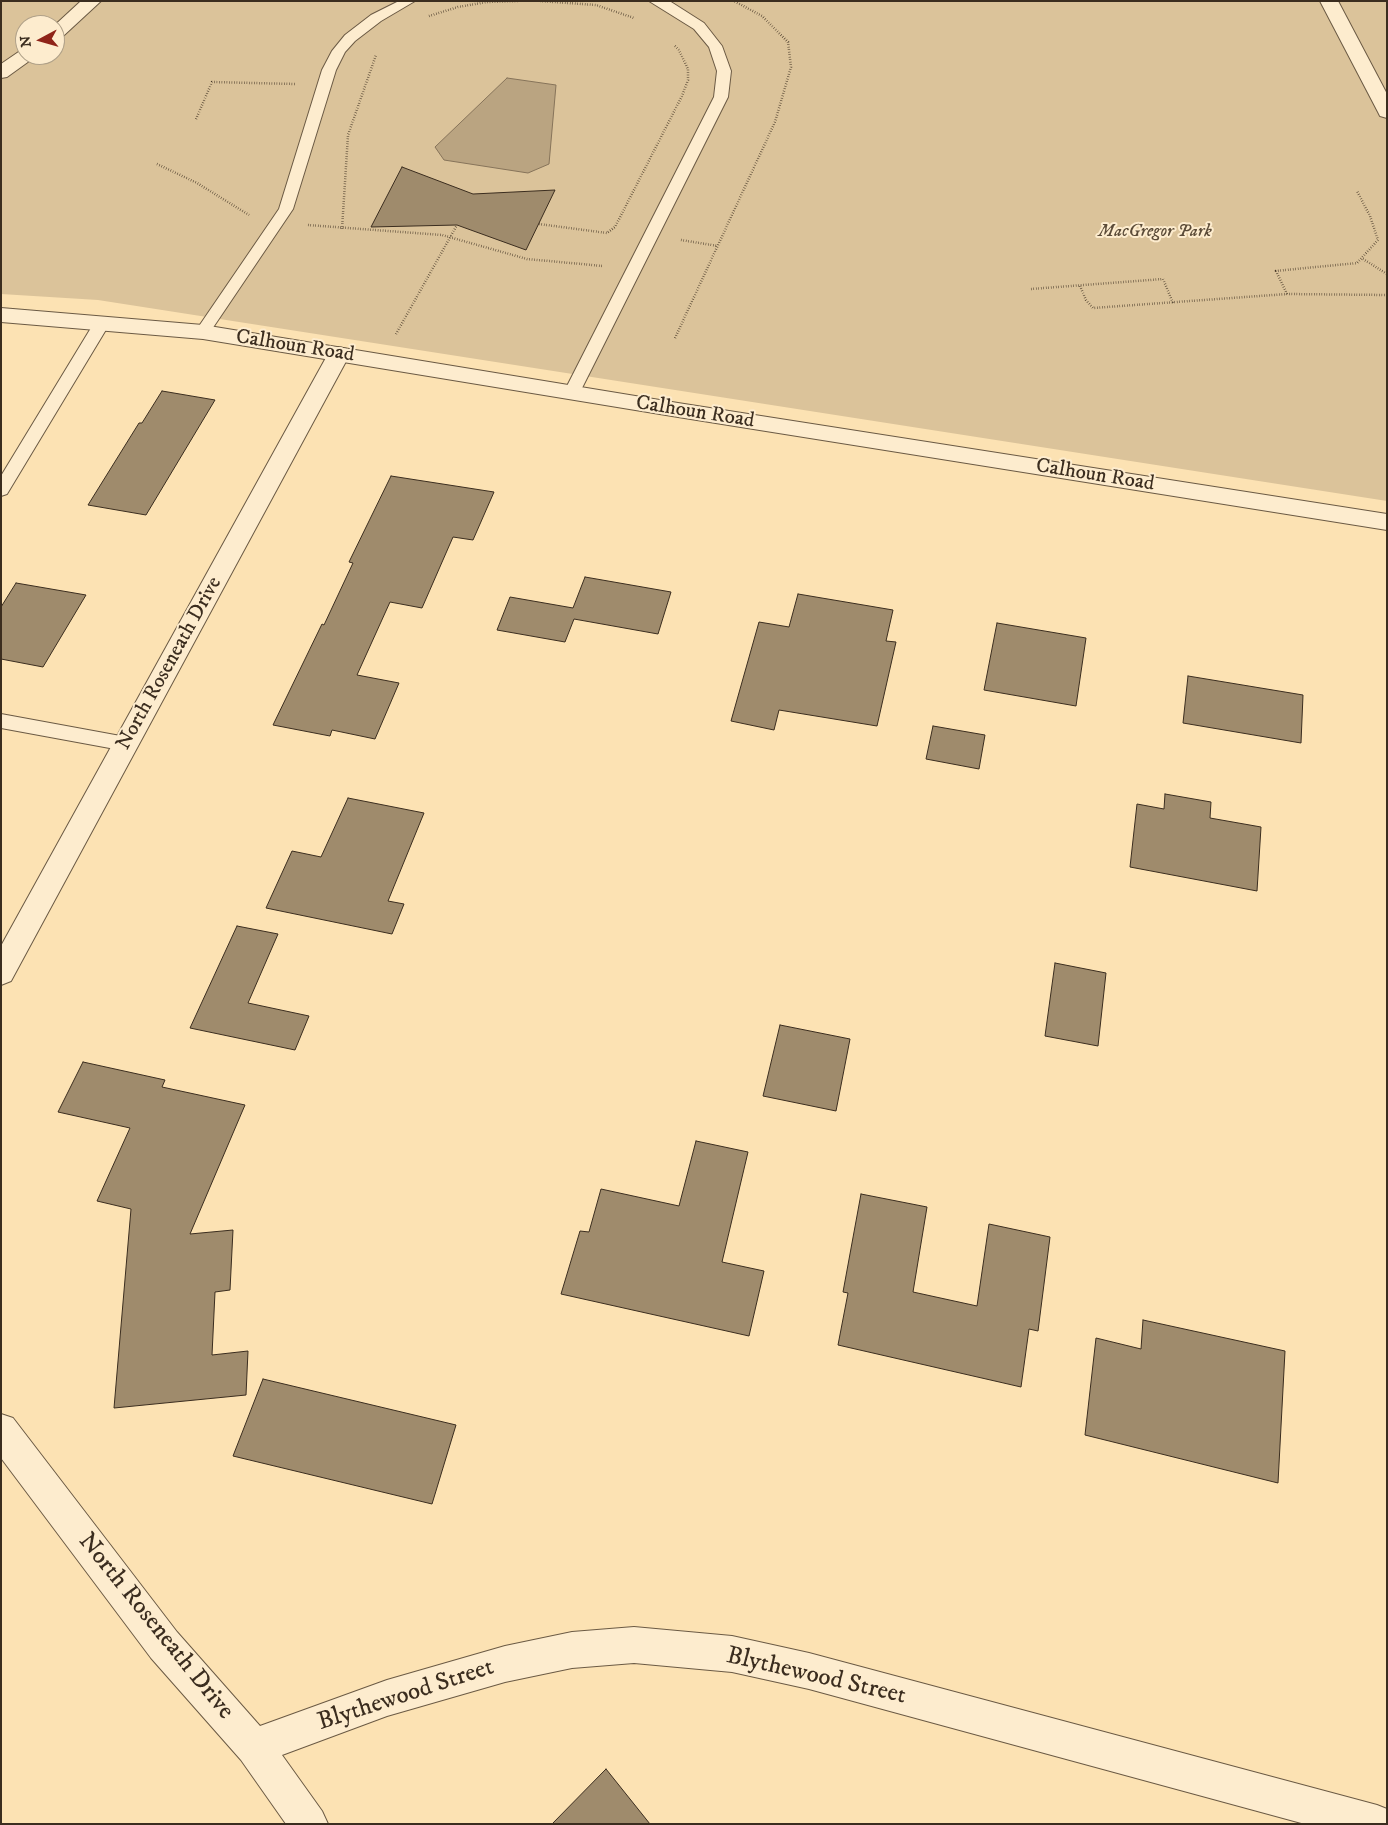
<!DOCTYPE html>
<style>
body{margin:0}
#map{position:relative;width:1388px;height:1825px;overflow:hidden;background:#fce2b3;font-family:"IM FELL DW Pica",serif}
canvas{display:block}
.frame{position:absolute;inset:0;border:2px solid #3b2d1f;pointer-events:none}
.north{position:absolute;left:15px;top:15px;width:50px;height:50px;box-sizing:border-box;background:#fdecce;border:1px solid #afa088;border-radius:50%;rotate:264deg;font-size:14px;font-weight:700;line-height:20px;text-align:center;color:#3b2d1f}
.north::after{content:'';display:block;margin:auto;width:18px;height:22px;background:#8f2418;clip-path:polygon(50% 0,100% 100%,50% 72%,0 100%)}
</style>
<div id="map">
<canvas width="1388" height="1825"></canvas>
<div class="frame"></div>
<div class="north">N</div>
</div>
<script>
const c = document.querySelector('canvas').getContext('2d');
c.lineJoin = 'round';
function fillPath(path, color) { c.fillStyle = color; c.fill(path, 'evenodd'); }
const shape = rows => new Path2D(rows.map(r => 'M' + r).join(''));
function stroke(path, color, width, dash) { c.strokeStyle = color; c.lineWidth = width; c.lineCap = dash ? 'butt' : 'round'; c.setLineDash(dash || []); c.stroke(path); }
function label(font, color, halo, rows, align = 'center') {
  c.font = font + ' "IM FELL DW Pica",serif'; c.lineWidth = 4; c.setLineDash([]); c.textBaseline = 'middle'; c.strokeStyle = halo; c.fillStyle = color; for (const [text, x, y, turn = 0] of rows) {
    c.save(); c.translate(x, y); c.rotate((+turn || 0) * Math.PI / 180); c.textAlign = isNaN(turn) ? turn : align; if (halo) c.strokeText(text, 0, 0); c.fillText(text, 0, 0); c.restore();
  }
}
const green = shape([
 [1,1,1387,1,1387,501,98,300,1,294],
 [25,25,55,25,55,55,25,55]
]);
const water = shape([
 [507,78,556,85,549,164,528,173,444,160,435,147,507,78]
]);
const building = shape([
 [402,167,473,194,555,190,526,250,457,225,371,227,402,167],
 [162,391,215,400,146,515,88,505,139,423,142,423,162,391],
 [391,476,494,492,473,540,453,537,422,608,390,602,357,675,399,683,375,739,332,730,330,736,273,725,322,624,324,625,353,563,349,562,391,476],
 [585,577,671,592,658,634,574,619,565,642,497,630,510,597,573,608,585,577],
 [16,583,86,595,43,667,1,659,1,607,16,583],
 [798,594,893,610,886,641,896,642,877,726,779,710,774,730,731,721,759,622,789,627,798,594],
 [997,623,1086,638,1076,706,984,690,997,623],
 [1188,676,1303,695,1301,743,1183,723,1188,676],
 [933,726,985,735,979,769,926,759,933,726],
 [1165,794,1211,802,1210,818,1261,827,1257,891,1130,867,1137,804,1164,809,1165,794],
 [348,798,424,813,388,901,404,904,392,934,266,908,292,851,321,857,348,798],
 [237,926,278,934,248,1003,309,1016,295,1050,190,1028,237,926],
 [1055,963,1106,973,1098,1046,1045,1036,1055,963],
 [780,1025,850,1039,836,1111,763,1096,780,1025],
 [83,1062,165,1080,162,1087,245,1105,190,1234,233,1230,230,1290,215,1292,212,1355,248,1351,246,1395,114,1408,131,1209,97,1201,130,1128,58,1112,83,1062],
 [696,1141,748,1152,722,1262,764,1271,749,1336,561,1294,580,1231,589,1232,601,1189,679,1206,696,1141],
 [861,1194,927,1207,913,1292,977,1306,989,1224,1050,1237,1038,1331,1029,1329,1021,1387,838,1345,848,1293,843,1292,861,1194],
 [1143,1320,1285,1351,1278,1483,1085,1435,1096,1338,1141,1349,1143,1320],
 [263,1379,456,1425,432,1504,233,1456,263,1379],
 [606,1769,650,1824,552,1824,606,1769]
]);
const path = shape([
 [540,1,596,5,634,18],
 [429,16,458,7,487,2,519,1],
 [196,119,212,82,295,84],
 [157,164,197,183,249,215],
 [539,224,607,233,615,227,682,96,688,80,688,69,679,50,674,45],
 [308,225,442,235,527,259,603,266],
 [342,229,348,135,376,55],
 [681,240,718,246],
 [1363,259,1387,274],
 [1080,286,1086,300,1093,308,1287,294,1387,295],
 [1031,289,1163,279,1173,303],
 [1287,294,1276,271,1357,263,1378,240,1370,216,1357,191],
 [396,334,457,225],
 [675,338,775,122,791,67,788,42,762,16,734,1]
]);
const service = shape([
 [399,1,415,1,381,21,355,41,345,52,336,70,293,209,208,335,198,335,195,332,279,209,322,70,332,51,345,35,371,15,399,1],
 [649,1,671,2,704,23,722,46,731,71,728,97,580,392,578,396,572,397,566,396,564,392,714,97,717,71,709,47,694,29,649,1],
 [102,318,107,320,110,323,7,494,1,496,1,476,94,323,97,320,102,318],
 [1,714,126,737,133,739,135,744,133,749,126,751,1,728,1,714]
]);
const minor = shape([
 [81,1,101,1,61,38,55,39,55,25,81,1],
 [1320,1,1338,1,1387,94,1387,118,1380,116,1378,112,1320,1],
 [25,50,25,55,35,55,32,59,7,77,1,78,1,64,20,51,25,50],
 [339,347,347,349,350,354,11,981,1,985,1,946,328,354,331,349,339,347],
 [1,1414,13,1418,177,1632,260,1726,387,1680,505,1646,572,1632,634,1627,732,1636,809,1653,1377,1805,1387,1809,1387,1824,1305,1824,809,1689,732,1672,634,1663,572,1668,505,1682,387,1716,282,1755,322,1811,328,1824,286,1824,241,1760,151,1658,1,1458,1,1414]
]);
const tertiary = shape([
 [1,308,203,325,678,403,1387,514,1387,530,678,417,203,339,1,322,1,308]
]);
const farParknames = [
 ["MacGregor Park",1155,232]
];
const streetNames = [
 ["Calhoun Road",295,347,9],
 ["Calhoun Road",695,413,9],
 ["Calhoun Road",1095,476,9],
 ["North Roseneath Drive",170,664,-61]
];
const nearStreetnames = [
 ["North Roseneath Drive",155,1627,51],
 ["Blythewood Street",816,1677,13],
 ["Blythewood Street",406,1696,-18]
];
fillPath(green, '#dbc39a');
fillPath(water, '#baa481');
stroke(water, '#87745a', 1);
fillPath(building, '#9f8b6c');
stroke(building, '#3b2d1f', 1);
stroke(service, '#6b5a44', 2);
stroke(minor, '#6b5a44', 2);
stroke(tertiary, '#6b5a44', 2);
stroke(path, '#3b2d1f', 2.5, [0.5, 2]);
fillPath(service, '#fdecce');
fillPath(minor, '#fdecce');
fillPath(tertiary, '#fdecce');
label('italic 18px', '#5b4b38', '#fdecce', farParknames);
label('21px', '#3b2d1f', '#fdecce', streetNames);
label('25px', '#3b2d1f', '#fdecce', nearStreetnames);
</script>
